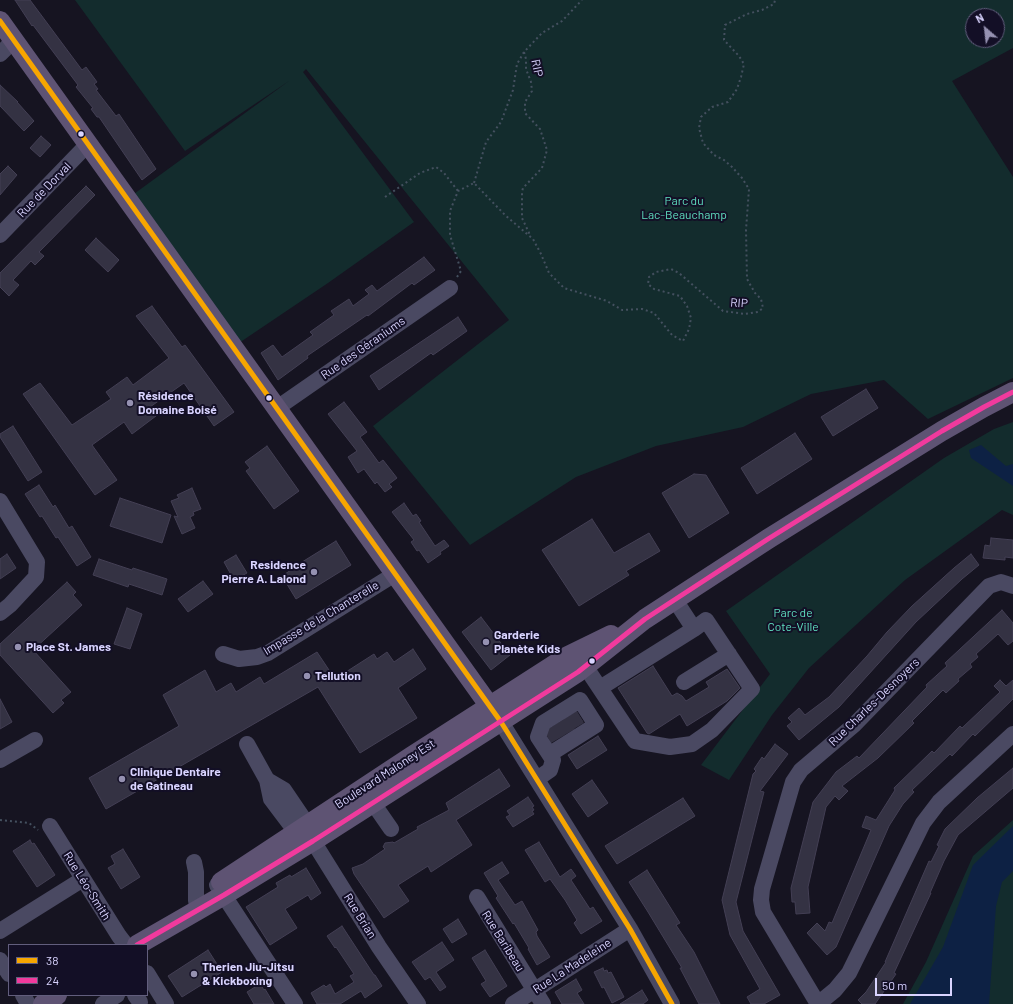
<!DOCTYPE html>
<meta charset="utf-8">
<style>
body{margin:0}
#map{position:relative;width:1013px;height:1004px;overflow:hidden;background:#161421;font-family:Barlow,sans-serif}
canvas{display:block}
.legend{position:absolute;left:8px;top:944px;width:140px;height:52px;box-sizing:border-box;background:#130f26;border:1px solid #625e7d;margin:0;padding:5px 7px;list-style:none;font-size:12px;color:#d9d4ff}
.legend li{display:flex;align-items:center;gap:8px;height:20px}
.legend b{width:20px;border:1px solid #625e7d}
.north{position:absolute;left:965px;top:8px;width:40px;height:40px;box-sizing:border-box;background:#130f26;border:1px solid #625e7d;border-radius:50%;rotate:332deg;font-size:11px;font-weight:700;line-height:16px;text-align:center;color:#d9d4ff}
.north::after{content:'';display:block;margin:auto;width:14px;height:18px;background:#9591b1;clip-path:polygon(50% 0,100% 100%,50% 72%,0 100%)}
.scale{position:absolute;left:875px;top:978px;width:77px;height:18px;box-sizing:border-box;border:2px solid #d9d4ff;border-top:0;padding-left:5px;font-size:12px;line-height:14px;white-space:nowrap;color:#d9d4ff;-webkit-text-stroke:3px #130f26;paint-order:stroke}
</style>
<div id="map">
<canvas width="1013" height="1004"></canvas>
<ul class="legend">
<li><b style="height:5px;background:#f7a600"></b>38</li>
<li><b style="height:5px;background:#f13a9d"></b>24</li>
</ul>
<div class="north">N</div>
<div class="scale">50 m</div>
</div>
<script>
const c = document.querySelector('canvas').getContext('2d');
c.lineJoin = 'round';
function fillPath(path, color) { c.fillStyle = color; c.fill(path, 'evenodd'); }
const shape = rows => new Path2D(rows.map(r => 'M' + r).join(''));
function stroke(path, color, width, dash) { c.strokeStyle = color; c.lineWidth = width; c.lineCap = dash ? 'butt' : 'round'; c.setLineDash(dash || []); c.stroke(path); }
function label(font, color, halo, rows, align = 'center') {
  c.font = font + ' Barlow,sans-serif'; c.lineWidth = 4; c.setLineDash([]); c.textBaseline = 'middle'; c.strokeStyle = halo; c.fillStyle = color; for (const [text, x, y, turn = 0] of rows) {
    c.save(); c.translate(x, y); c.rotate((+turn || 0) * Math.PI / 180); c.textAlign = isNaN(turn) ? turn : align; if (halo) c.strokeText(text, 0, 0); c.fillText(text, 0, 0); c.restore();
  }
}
const green = shape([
 [75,0,1013,0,1013,48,952,81,1013,177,1013,378,928,419,884,380,811,394,743,427,656,446,576,477,470,545,373,426,509,320,306,69,303,72,414,222,328,283,233,347,127,199,289,81,185,151],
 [973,16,997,16,997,40,973,40],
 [1013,422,1013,515,1002,510,905,580,809,668,772,715,729,780,701,765,770,674,726,611,944,458,994,429],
 [1013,820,1013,1004,903,1004,926,962,973,856]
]);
const water = shape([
 [981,445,1006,466,1013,464,1013,486,971,458,969,450],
 [1013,826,1013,871,1002,882,996,906,989,1004,910,1004,943,947,973,865]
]);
const building = shape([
 [15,0,30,0,82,70,86,67,97,82,94,84,98,89,96,90,116,116,119,114,156,169,142,180,99,117,97,117,91,109,93,108,76,87,78,85,33,25,32,26,15,0],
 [0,85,18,102,17,102,34,121,24,131,0,106,0,85],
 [41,136,51,145,40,157,30,148,41,136],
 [8,166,17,175,0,195,0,174,8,166],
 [86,186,95,195,39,252,44,256,35,265,31,261,13,280,19,285,9,296,0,287,0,273,86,186],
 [96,238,119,260,108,272,85,250,96,238],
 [424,257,435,270,414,285,412,283,368,316,367,315,307,356,308,358,278,380,261,353,273,345,282,357,313,335,310,332,334,315,331,311,349,299,353,306,369,294,365,290,372,285,377,291,424,257],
 [152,306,182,347,185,345,234,412,214,426,184,383,150,407,156,416,132,434,124,422,92,445,117,480,95,495,23,394,40,383,72,425,111,399,106,392,127,377,133,385,169,358,136,316,152,306],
 [458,317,467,331,433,355,431,353,379,390,370,376,458,317],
 [866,389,878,408,833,436,821,417,866,389],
 [344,402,367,432,360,437,379,463,383,460,397,478,389,484,392,487,385,492,377,482,375,484,364,469,358,473,348,457,357,451,328,414,344,402],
 [13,426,42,472,28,481,0,437,0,434,13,426],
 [795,433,812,459,757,494,741,468,795,433],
 [267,446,299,491,274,509,246,471,250,468,245,462,267,446],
 [694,474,706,475,729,513,689,538,662,493,694,474],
 [39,485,53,507,55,505,69,528,72,526,91,557,77,566,58,537,56,538,42,516,40,517,25,494,39,485],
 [192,488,201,509,193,512,194,515,190,517,195,528,182,534,174,516,178,517,171,501,179,498,177,495,192,488],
 [120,498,171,515,162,543,110,526,120,498],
 [404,503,413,516,416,514,421,521,419,522,435,546,444,540,449,546,440,552,441,554,428,563,419,550,417,551,411,542,414,540,392,512,404,503],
 [592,519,614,553,649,533,660,551,626,571,629,575,579,606,542,550,592,519],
 [991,538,1013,540,1013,558,1005,557,1005,560,983,558,985,545,990,546,991,538],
 [336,541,351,565,296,599,282,576,294,568,294,567,336,541],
 [7,554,16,568,0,579,0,559,7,554],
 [971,554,979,565,962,579,916,622,839,707,799,740,787,726,792,722,788,718,799,708,805,715,829,697,867,656,887,632,912,606,954,568,971,554],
 [236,555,247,573,234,580,224,562,236,555],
 [99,559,132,570,133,568,167,579,162,595,129,584,128,587,93,575,99,559],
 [203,581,213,594,188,612,178,599,203,581],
 [67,582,76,592,73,595,82,605,33,650,71,692,61,700,64,703,53,713,0,655,0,644,67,582],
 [127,608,142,614,130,649,114,644,127,608],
 [1002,610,1013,623,1013,641,1008,645,998,634,976,654,978,657,970,664,972,667,958,679,959,681,946,693,943,690,912,721,914,723,878,758,842,786,848,791,839,800,835,796,826,807,808,887,810,913,796,914,795,902,792,902,791,888,813,802,836,772,857,756,859,758,927,687,926,685,947,666,945,663,1002,610],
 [481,617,510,655,491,670,462,632,481,617],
 [413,649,426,669,398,688,417,718,360,753,318,687,106,809,89,778,179,726,163,695,205,670,216,692,231,683,236,692,260,677,264,684,317,652,335,679,374,654,377,659,387,652,394,662,413,649],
 [653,666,672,696,677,693,682,696,686,701,709,687,706,682,727,669,740,688,727,701,687,726,680,714,649,734,647,733,618,688,653,666],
 [1000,680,1006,686,1013,680,1013,699,975,736,973,734,952,756,950,754,912,790,914,792,903,804,889,826,836,947,827,955,807,933,817,923,825,931,829,922,832,923,871,830,862,827,866,816,876,820,895,790,894,788,932,751,934,753,960,726,962,728,1000,692,994,686,1000,680],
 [0,699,12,722,0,729,0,699],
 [577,713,583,722,552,741,549,736,551,729,577,713],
 [598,736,607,750,577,769,568,755,598,736],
 [775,744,788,754,760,791,764,792,736,902,743,931,780,995,764,1004,751,1004,747,997,760,989,730,935,722,900,753,774,756,771,754,769,762,757,764,759,775,744],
 [1013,768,1013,788,958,835,944,861,930,893,931,893,894,973,896,974,875,1004,862,1004,858,1000,866,992,886,962,885,962,929,861,931,862,939,846,937,845,945,829,977,798,1013,768],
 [499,769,510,786,456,820,472,845,431,872,428,866,398,885,409,901,384,918,354,874,352,868,363,864,385,849,383,847,385,843,393,842,394,843,418,829,417,827,449,810,446,803,499,769],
 [592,780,608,803,588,817,572,794,592,780],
 [528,797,534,806,532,807,534,810,532,811,534,814,513,827,506,817,510,815,507,811,528,797],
 [683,798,695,816,617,864,605,846,683,798],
 [30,840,32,844,34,843,55,875,37,887,13,851,30,840],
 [539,842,560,877,571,869,576,876,571,880,590,909,593,907,602,921,581,934,574,923,577,920,565,900,550,879,545,882,525,850,539,842],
 [123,849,140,877,121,889,108,868,115,864,111,856,123,849],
 [502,862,509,873,498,880,515,905,522,901,538,930,536,932,537,936,550,957,537,965,528,949,529,948,514,923,513,924,496,898,498,896,484,873,502,862],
 [306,868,321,893,311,900,308,895,285,909,297,928,270,945,246,907,278,887,276,883,290,875,291,877,306,868],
 [647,870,680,923,676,925,694,952,720,1004,699,1004,680,968,682,968,648,912,629,882,647,870],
 [458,919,467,934,452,943,443,929,458,919],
 [342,926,374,975,375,975,382,986,365,998,361,991,340,1004,317,1004,311,993,324,985,326,987,330,984,335,994,354,982,350,976,354,974,336,947,335,948,327,936,342,926],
 [442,942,454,960,436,972,446,987,440,991,430,977,425,980,412,962,442,942],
 [208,950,222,972,182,997,168,976,208,950],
 [485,950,507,986,490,997,481,984,486,981,472,958,485,950],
 [603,968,604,971,607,970,608,973,611,972,624,997,612,1003,604,987,602,988,594,972,603,968],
 [576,979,582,990,577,993,584,1004,562,1004,555,992,576,979],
 [260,984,264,990,265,989,274,1004,254,1004,247,992,260,984],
 [642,990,648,1000,643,1004,620,1004,642,990]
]);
const minorTunnel = shape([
 [570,715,577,727],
 [561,721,568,733],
 [551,727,558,739]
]);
const path = shape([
 [524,52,526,59,526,69,531,82,532,91,525,102,525,113,540,129,547,150,542,168,523,188,522,192,522,218,530,235],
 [474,183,486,142,501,122,513,90,517,64,524,52,542,33,562,21,582,0],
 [385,197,420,173,436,167,444,173,458,191],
 [457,277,461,271,450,235,450,211,458,191,474,183,505,215,533,239,541,254,549,273,564,288,607,301,622,310,642,309,654,313,672,335,683,341,689,329,691,318,687,306,680,296,654,289,648,284,649,277,656,272,671,269,679,273,723,311,745,314,758,312,763,308,761,299,755,293,747,279,746,230,749,189,742,178,732,167,724,160,714,155,703,143,699,128,701,117,712,107,728,102,737,89,741,77,744,64,739,56,724,40,725,25,747,14,762,10,774,4,775,0],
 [0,820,29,823,38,830]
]);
const minor = shape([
 [0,54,14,40],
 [0,235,88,144],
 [277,408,450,288],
 [0,501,37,562,36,577,10,605,0,613],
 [223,654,239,659,257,657,268,653,395,574],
 [585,666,635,741,670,747,692,744,712,730,752,689,706,620,694,629,675,600],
 [684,682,729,654],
 [600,688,694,629],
 [501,722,630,929,672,1004],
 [247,744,267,780,271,799,280,811,290,824,294,826,300,824,303,818,284,790,267,780],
 [0,760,35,740],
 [537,779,550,770,553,760,538,737,543,723,580,700,596,725,550,754],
 [373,803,391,829],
 [50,826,119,936,126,945],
 [305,831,313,841,379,947,418,1004],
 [194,862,196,872,196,901],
 [217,885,295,1004],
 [477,897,543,1004],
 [0,931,83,879],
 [0,960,9,974],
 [147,973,166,1004],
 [23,995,28,1004],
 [135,995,140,1002],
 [103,1004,117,995],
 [513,1004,630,929],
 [818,1004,763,912,761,900,762,889,793,782,801,770,854,725,989,586,1001,582,1013,586],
 [818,1004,835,990,849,973,923,823,939,802,1013,734]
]);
const major = shape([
 [0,21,501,722],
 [221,882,412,756,568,656,611,635],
 [137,945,224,895,313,841,578,672,645,619,768,539,942,431,984,407,1013,392],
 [43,1004,57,995]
]);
const bus1 = shape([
 [0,21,501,722,630,929,672,1004]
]);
const bus2 = shape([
 [137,945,224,895,313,841,578,672,645,619,768,539,942,431,984,407,1013,392]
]);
const markers = [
 [81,134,3.5,"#d9d4ff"],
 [269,398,3.5,"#d9d4ff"],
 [130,403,4,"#9591b1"],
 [314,572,4,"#9591b1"],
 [486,642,4,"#9591b1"],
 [18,647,4,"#9591b1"],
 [592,661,3.5,"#d9d4ff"],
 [307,676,4,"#9591b1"],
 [122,779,4,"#9591b1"],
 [194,974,4,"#9591b1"]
];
const streetNames = [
 ["RIP",537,68,78],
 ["Rue de Dorval",44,190,-46],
 ["RIP",739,303,4],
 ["Rue des Géraniums",363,348,-35],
 ["Impasse de la Chanterelle",321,618,-31],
 ["Rue Charles-Desnoyers",874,702,-44],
 ["Boulevard Maloney Est",385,774,-33],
 ["Rue Léo-Smith",87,886,58],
 ["Rue Brian",360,916,58],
 ["Rue Baribeau",503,941,58],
 ["Rue La Madeleine",572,966,-33]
];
const parkNames = [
 ["Parc du",684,201],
 ["Lac-Beauchamp",684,215],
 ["Parc de",793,613],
 ["Cote-Ville",793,627]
];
const poiNames = [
 ["Résidence",138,396],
 ["Domaine Boisé",138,410],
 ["Residence",306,565,"right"],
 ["Pierre A. Lalond",306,579,"right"],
 ["Garderie",494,635],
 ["Planète Kids",494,649],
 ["Place St. James",26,647],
 ["Tellution",315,676],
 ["Clinique Dentaire",130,772],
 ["de Gatineau",130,786],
 ["Therien Jiu-Jitsu",202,967],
 ["& Kickboxing",202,981]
];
fillPath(green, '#132c2d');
fillPath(water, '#0d2144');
fillPath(building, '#343243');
stroke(building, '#433f54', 1);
stroke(minorTunnel, '#333142', 16, [16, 8]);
stroke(path, '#44505f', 2, [2, 3]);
stroke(minor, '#4a4962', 16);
stroke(major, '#5e5373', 20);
stroke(bus1, '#f7a600', 5);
stroke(bus2, '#f13a9d', 5);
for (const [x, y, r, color] of markers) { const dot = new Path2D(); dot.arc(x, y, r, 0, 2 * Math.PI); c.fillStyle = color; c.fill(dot); stroke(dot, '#130f26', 1.5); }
label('12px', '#d9d4ff', '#130f26', streetNames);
label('12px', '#5fe0c0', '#130f26', parkNames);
label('bold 12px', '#d9d4ff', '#130f26', poiNames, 'left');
</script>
